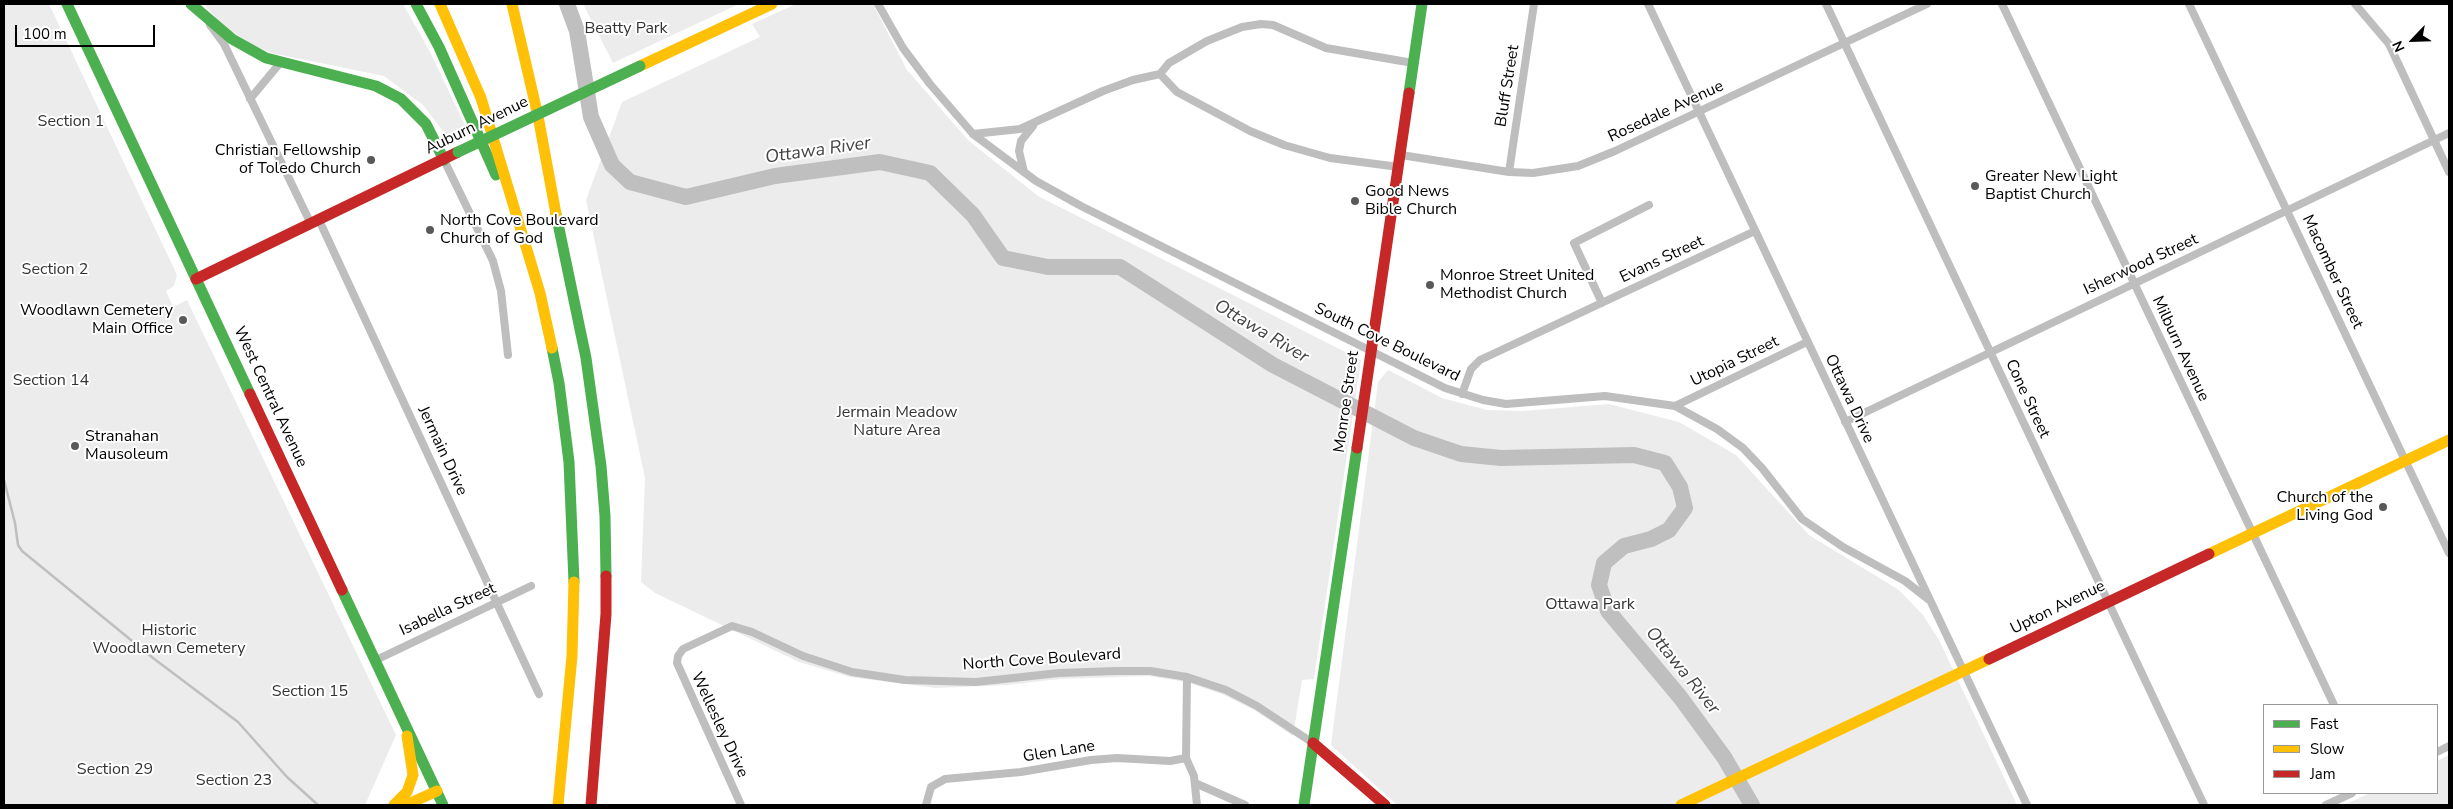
<!DOCTYPE html>
<style>
body{margin:0}
#map{position:relative;width:2453px;height:809px;overflow:hidden;background:#fff;font-family:"Nunito Sans",sans-serif}
canvas{display:block}
.frame{position:absolute;inset:0;border:5px solid #000;pointer-events:none}
.legend{position:absolute;left:2263px;top:704px;width:175px;height:90px;box-sizing:border-box;background:#fff;border:1px solid #999;margin:0;padding:6px 9px;list-style:none;font-size:15px;color:#000}
.legend li{display:flex;align-items:center;gap:10px;height:25px}
.legend b{width:25px;border:1px solid #999}
.north{position:absolute;left:2388px;top:15px;width:50px;height:50px;-webkit-text-stroke:4px #fff;paint-order:stroke;rotate:246deg;font-size:14px;font-weight:700;line-height:20px;text-align:center;color:#000}
.north::after{content:'';display:block;margin:auto;width:18px;height:22px;background:#000;clip-path:polygon(50% 0,100% 100%,50% 72%,0 100%)}
.scale{position:absolute;left:15px;top:25px;width:140px;height:22px;box-sizing:border-box;border:2px solid #000;border-top:0;padding-left:6px;font-size:15px;line-height:18px;white-space:nowrap;color:#000;-webkit-text-stroke:4px #fff;paint-order:stroke}
</style>
<div id="map">
<canvas width="2453" height="809"></canvas>
<div class="frame"></div>
<ul class="legend">
<li><b style="height:6px;background:#4caf50"></b>Fast</li>
<li><b style="height:6px;background:#ffc107"></b>Slow</li>
<li><b style="height:6px;background:#c62828"></b>Jam</li>
</ul>
<div class="north">N</div>
<div class="scale">100 m</div>
</div>
<script>
const c = document.querySelector('canvas').getContext('2d');
c.lineJoin = 'round';
function fillPath(path, color) { c.fillStyle = color; c.fill(path, 'evenodd'); }
const shape = rows => new Path2D(rows.map(r => 'M' + r).join(''));
function stroke(path, color, width, dash) { c.strokeStyle = color; c.lineWidth = width; c.lineCap = dash ? 'butt' : 'round'; c.setLineDash(dash || []); c.stroke(path); }
function label(font, color, halo, rows, align = 'center') {
  c.font = font + ' "Nunito Sans",sans-serif'; c.lineWidth = 4; c.setLineDash([]); c.textBaseline = 'middle'; c.strokeStyle = halo; c.fillStyle = color; for (const [text, x, y, turn = 0] of rows) {
    c.save(); c.translate(x, y); c.rotate((+turn || 0) * Math.PI / 180); c.textAlign = isNaN(turn) ? turn : align; if (halo) c.strokeText(text, 0, 0); c.fillText(text, 0, 0); c.restore();
  }
}
const green = shape([
 [4,4,49,4,177,275,174,286,166,291,173,307,187,300,396,735,365,805,4,805],
 [204,4,403,4,429,50,467,129,468,135,450,140,423,105,384,76,271,53,255,46,223,26],
 [583,4,739,4,613,63],
 [796,4,873,4,907,70,969,141,1038,196,1361,360,1314,679,1302,680,1293,736,1254,710,1224,695,1186,682,1149,676,1060,679,1007,685,936,688,850,677,799,662,655,593,641,582,645,478,586,200,622,102,760,37,752,24],
 [1388,370,1442,398,1487,410,1523,411,1609,404,1679,422,1736,455,1809,535,1899,590,1923,615,1939,640,2017,805,1397,805,1331,745,1378,382],
 [2449,755,2449,805,2344,805,2370,793,2437,793,2437,761]
]);
const stream = shape([
 [4,480,15,523,18,545,22,551,153,658,238,722,287,777,318,805]
]);
const river = shape([
 [567,4,577,31,591,117,612,165,630,182,686,197,775,176,880,162,930,173,973,215,1003,258,1048,267,1120,267,1273,365,1414,438,1461,454,1501,458,1634,455,1665,463,1680,487,1685,508,1669,530,1651,539,1624,546,1604,563,1599,585,1608,611,1680,697,1724,757,1752,805]
]);
const street = shape([
 [878,4,903,48,930,84,973,134,1036,181,1081,206,1445,388,1483,400,1506,404,1605,396,1675,406,1717,429,1743,448,1762,468,1802,519,1843,547,1905,581,1928,599],
 [1648,4,2027,805],
 [1826,4,2204,805],
 [2002,4,2334,705],
 [2189,4,2449,553],
 [2355,4,2389,44,2449,172],
 [210,25,224,44,311,224],
 [1160,74,1177,92,1250,131,1284,145,1330,158,1399,167],
 [250,99,280,63],
 [973,134,1020,129,1103,91,1133,80,1160,74,1169,63,1207,41,1242,27,1261,24,1273,25,1326,48,1413,63],
 [1401,155,1509,172,1533,173,1578,166,1615,151,1927,4],
 [444,160,493,261,501,291,508,355],
 [1024,172,1019,151,1021,141,1033,126],
 [1509,172,1534,4],
 [319,220,539,694],
 [1602,303,1574,243,1649,205],
 [1462,394,1471,369,1480,360,1755,231],
 [1675,406,1807,342],
 [1845,422,2449,133],
 [376,660,531,586],
 [1187,677,1186,758,1194,776,1197,805],
 [2437,752,2449,746],
 [1195,783,1245,805],
 [741,805,677,663,678,656,683,649,732,626,752,632,803,656,852,672,905,680,976,682,1059,673,1116,671,1150,671,1187,677,1226,690,1257,706,1313,743],
 [926,805,931,787,945,779,1021,772,1091,760,1117,758,1170,761,1186,758],
 [2326,805,2352,793]
]);
const fast = shape([
 [67,4,250,394],
 [191,4,232,39,266,58,376,86,401,99,426,124,444,160],
 [416,4,439,47,496,175],
 [1409,93,1422,4],
 [556,214,586,358,601,466,605,516,606,576],
 [552,348,559,383,569,462,574,582],
 [342,590,443,805],
 [1304,805,1357,448]
]);
const slow = shape([
 [440,4,481,98,540,293,552,348],
 [512,4,538,116,556,214],
 [640,66,772,4],
 [2209,554,2449,440],
 [394,805,407,792,413,775,407,736],
 [406,805,437,791],
 [558,805,572,656,574,582],
 [1681,805,1989,659]
]);
const jam = shape([
 [196,279,458,152],
 [250,394,342,590],
 [1357,448,1409,93],
 [1989,659,2209,554],
 [1313,743,1385,805],
 [591,805,606,614,606,576]
]);
const fastBridge = shape([
 [458,152,640,66]
]);
const markers = [
 [371,160,5,"#595959"],
 [1975,186,5,"#595959"],
 [1355,201,5,"#595959"],
 [430,230,5,"#595959"],
 [1430,285,5,"#595959"],
 [183,320,5,"#595959"],
 [75,446,5,"#595959"],
 [2383,507,5,"#595959"]
];
const parkNames = [
 ["Beatty Park",626,29],
 ["Section 1",71,122],
 ["Section 2",55,270],
 ["Section 14",51,381],
 ["Jermain Meadow",897,413],
 ["Nature Area",897,431],
 ["Ottawa Park",1590,605],
 ["Historic",169,631],
 ["Woodlawn Cemetery",169,649],
 ["Section 15",310,692],
 ["Section 29",115,770],
 ["Section 23",234,781]
];
const streetNames = [
 ["Bluff Street",1508,86,-81],
 ["Rosedale Avenue",1666,112,-25],
 ["Auburn Avenue",477,126,-26],
 ["Evans Street",1662,260,-25],
 ["Isherwood Street",2141,265,-25],
 ["Macomber Street",2332,272,65],
 ["South Cove Boulevard",1387,343,26],
 ["Milburn Avenue",2180,349,65],
 ["Utopia Street",1735,362,-26],
 ["West Central Avenue",270,397,65],
 ["Ottawa Drive",1849,399,65],
 ["Cone Street",2027,399,65],
 ["Monroe Street",1347,402,-82],
 ["Jermain Drive",442,451,65],
 ["Upton Avenue",2058,608,-26],
 ["Isabella Street",448,610,-25],
 ["North Cove Boulevard",1042,660,-4],
 ["Wellesley Drive",719,725,65],
 ["Glen Lane",1059,752,-9]
];
const poiNames = [
 ["Christian Fellowship",361,151,"right"],
 ["of Toledo Church",361,169,"right"],
 ["Greater New Light",1985,177],
 ["Baptist Church",1985,195],
 ["Good News",1365,192],
 ["Bible Church",1365,210],
 ["North Cove Boulevard",440,221],
 ["Church of God",440,239],
 ["Monroe Street United",1440,276],
 ["Methodist Church",1440,294],
 ["Woodlawn Cemetery",173,311,"right"],
 ["Main Office",173,329,"right"],
 ["Stranahan",85,437],
 ["Mausoleum",85,455],
 ["Church of the",2373,498,"right"],
 ["Living God",2373,516,"right"]
];
const waterNames = [
 ["Ottawa River",818,151,-8],
 ["Ottawa River",1261,332,31],
 ["Ottawa River",1682,671,51]
];
fillPath(green, '#ececec');
stroke(stream, '#bfbfbf', 2.5);
stroke(river, '#bfbfbf', 16);
stroke(street, '#bebebe', 8);
stroke(fast, '#4caf50', 11);
stroke(slow, '#ffc107', 11);
stroke(jam, '#c62828', 11);
stroke(fastBridge, '#4caf50', 11);
for (const [x, y, r, color] of markers) { const dot = new Path2D(); dot.arc(x, y, r, 0, 2 * Math.PI); c.fillStyle = color; c.fill(dot); stroke(dot, '#fff', 2); }
label('16px', '#333', '#fff', parkNames);
label('16px', '#000', '#fff', streetNames);
label('16px', '#000', '#fff', poiNames, 'left');
label('italic 18px', '#444', '#fff', waterNames);
</script>
